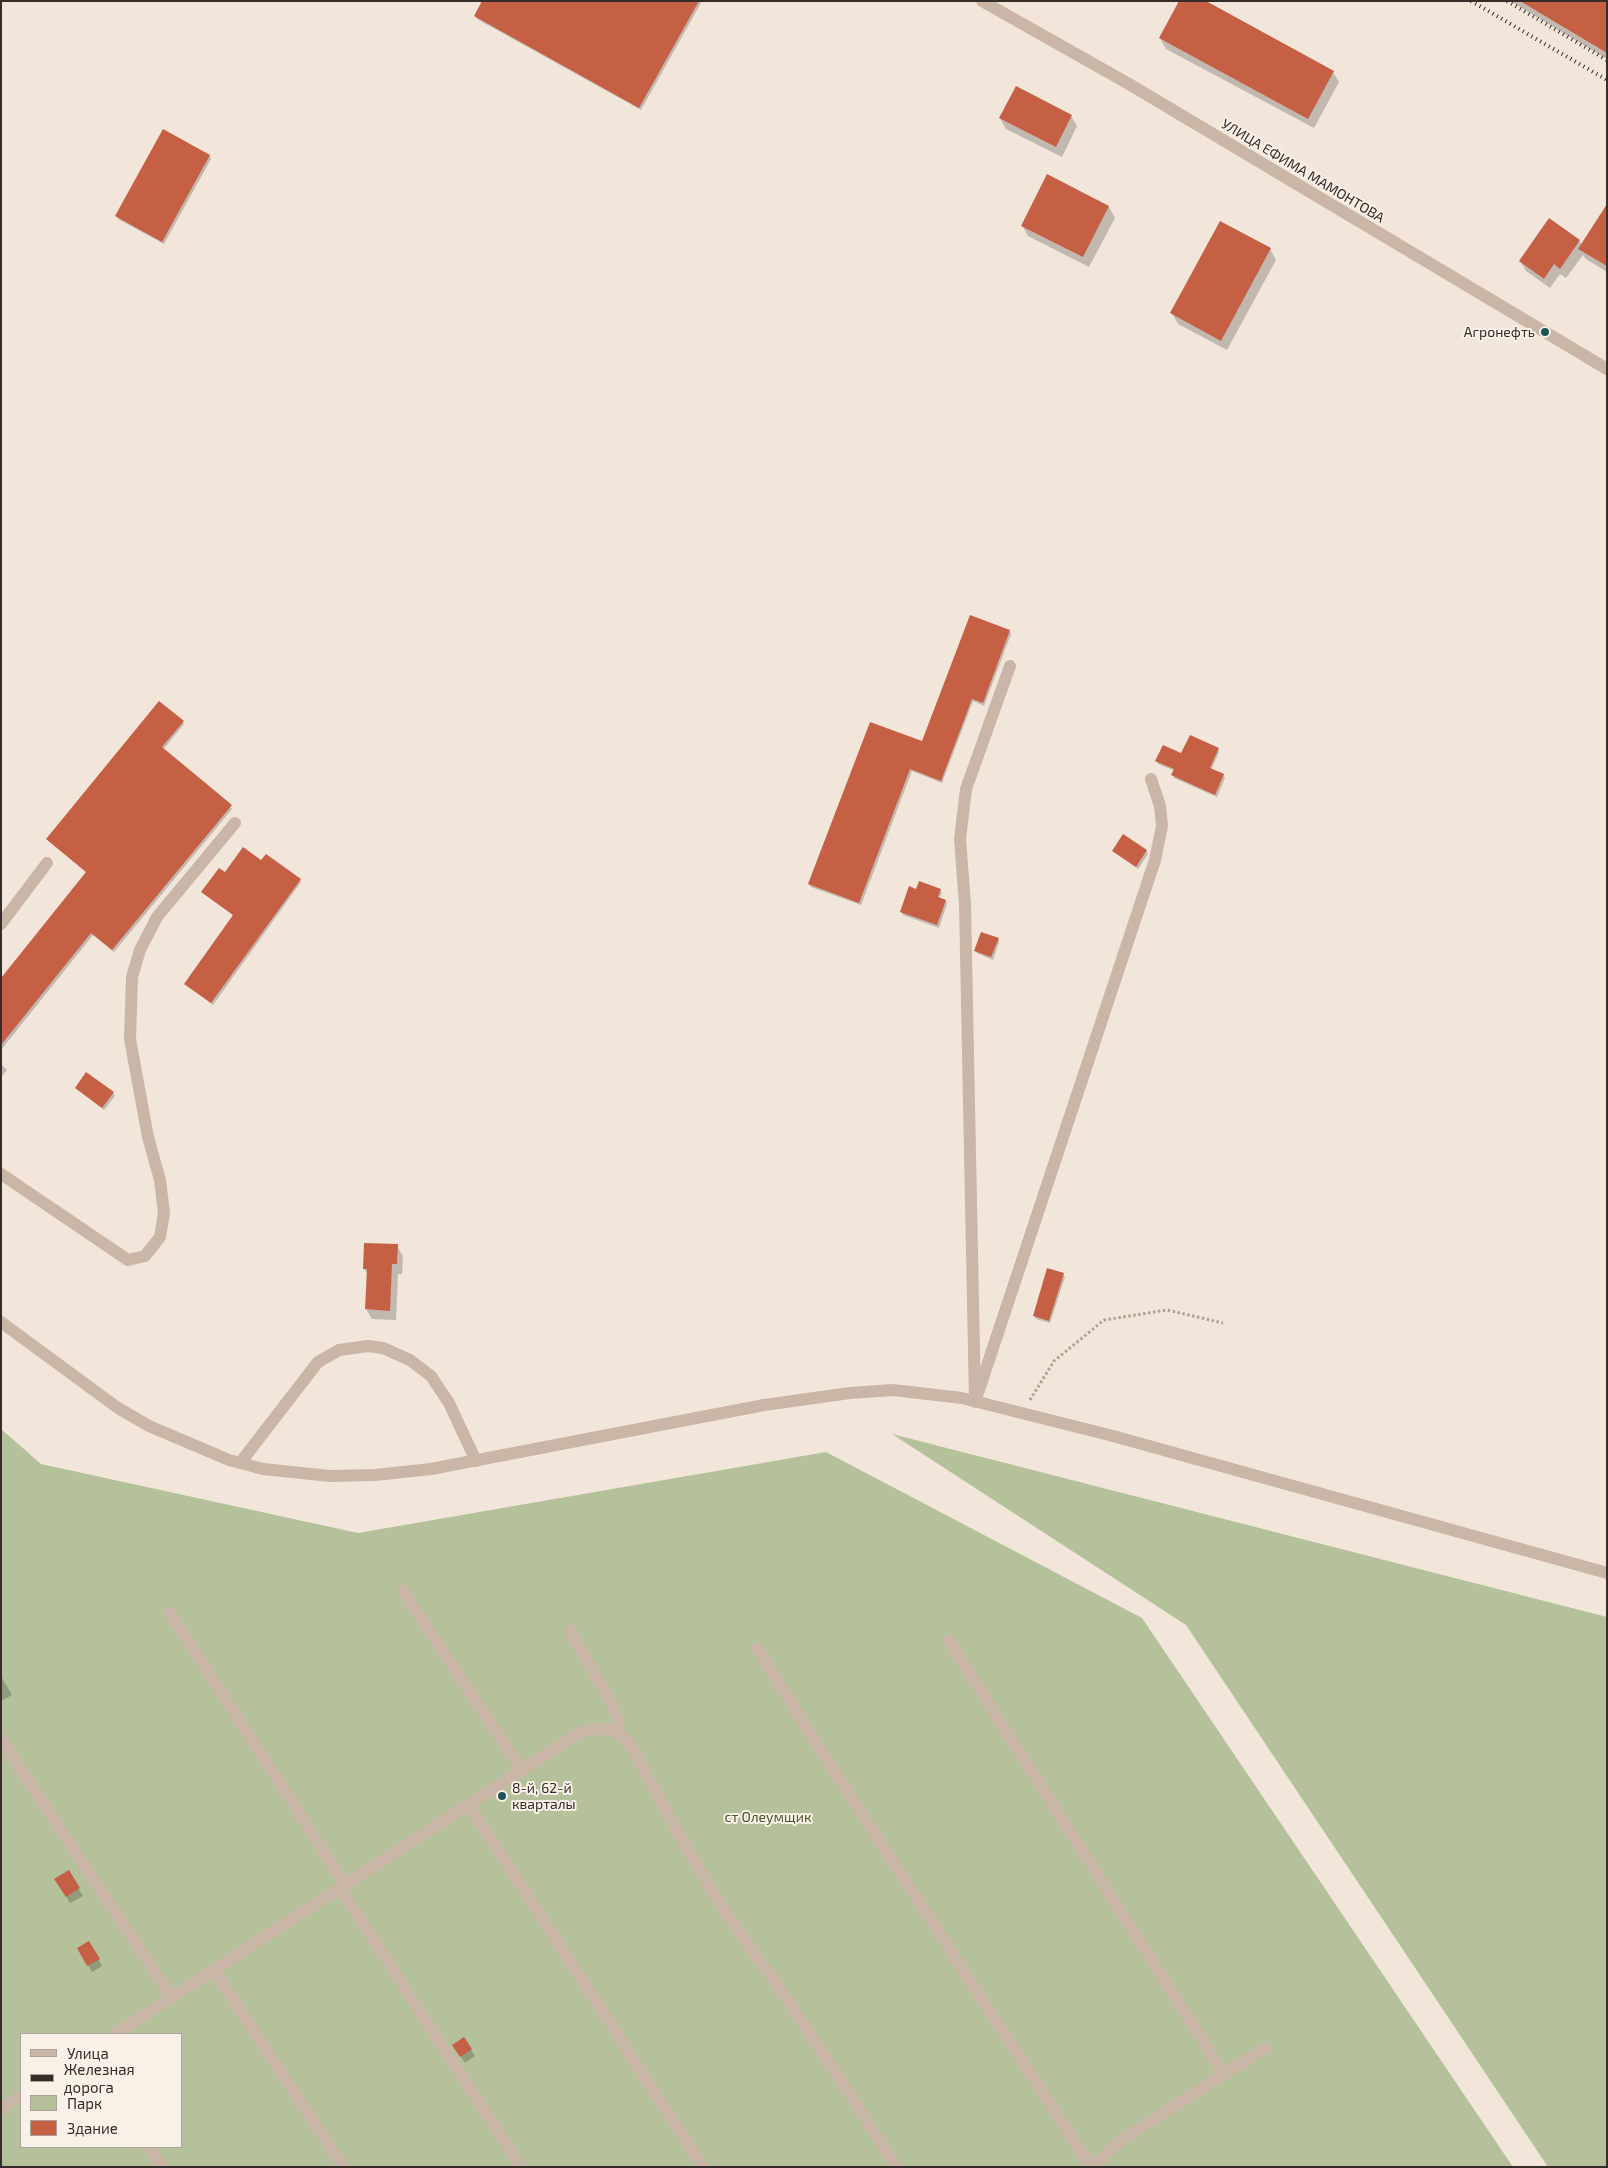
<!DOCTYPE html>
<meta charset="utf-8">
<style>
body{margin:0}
#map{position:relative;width:1608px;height:2168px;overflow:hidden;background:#f2e6db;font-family:"Exo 2",sans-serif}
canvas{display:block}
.frame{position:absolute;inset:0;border:2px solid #362c28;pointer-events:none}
.legend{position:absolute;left:20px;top:2033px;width:162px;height:115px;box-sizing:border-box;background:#f9f0e7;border:1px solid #aba29b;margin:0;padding:6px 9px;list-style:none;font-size:15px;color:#362c28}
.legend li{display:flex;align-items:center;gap:10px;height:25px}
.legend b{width:25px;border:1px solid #aba29b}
</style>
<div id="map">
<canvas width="1608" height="2168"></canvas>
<div class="frame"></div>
<ul class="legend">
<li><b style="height:6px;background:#cab6a7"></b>Улица</li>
<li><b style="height:6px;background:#362c28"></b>Железная дорога</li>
<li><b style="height:14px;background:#b5c19b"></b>Парк</li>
<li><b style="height:14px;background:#c56045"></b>Здание</li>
</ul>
</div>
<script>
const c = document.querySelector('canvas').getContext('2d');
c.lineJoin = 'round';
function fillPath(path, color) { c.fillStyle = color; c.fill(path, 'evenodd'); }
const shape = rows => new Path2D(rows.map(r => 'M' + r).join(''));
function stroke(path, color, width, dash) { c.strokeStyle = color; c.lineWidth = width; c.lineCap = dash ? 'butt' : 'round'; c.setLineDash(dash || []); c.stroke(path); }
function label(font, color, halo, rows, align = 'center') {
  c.font = font + ' "Exo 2",sans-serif'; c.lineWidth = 4; c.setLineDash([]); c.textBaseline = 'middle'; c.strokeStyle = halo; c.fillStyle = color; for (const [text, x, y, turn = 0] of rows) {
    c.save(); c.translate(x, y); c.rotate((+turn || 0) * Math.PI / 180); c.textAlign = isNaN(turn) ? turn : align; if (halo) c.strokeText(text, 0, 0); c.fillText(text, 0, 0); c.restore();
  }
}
const green = shape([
 [1,1429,41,1464,358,1533,826,1452,1142,1618,1513,2167,1,2167],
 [21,2034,181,2034,181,2147,21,2147],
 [892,1434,1607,1617,1607,2167,1548,2167,1186,1625]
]);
const shadow = shape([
 [483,1,702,1,641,110,477,19,475,16],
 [1510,1,1607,1,1607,59],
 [1160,38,1333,72,1339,82,1314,128,1166,49],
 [1071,116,1077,126,1062,157,1006,129,1000,118],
 [164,131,210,156,211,159,164,244,118,219,117,216],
 [1047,176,1109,207,1115,218,1089,267,1028,236,1022,225],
 [1607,207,1607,272,1586,259,1583,255,1566,278,1560,274,1550,288,1526,271,1520,261,1549,220,1579,241,1582,245],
 [1270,249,1276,260,1227,350,1178,324,1172,313],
 [971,617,1010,631,1011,634,984,706,973,701,942,783,912,771,861,905,811,887,809,884,923,743],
 [183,722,184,724,163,750,232,809,114,952,93,935,1,1050,1,980,87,873,47,839],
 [1218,749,1219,752,1211,770,1223,775,1225,778,1217,797,1174,778,1173,775,1175,771,1158,764,1157,761],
 [1113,851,1146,851,1148,854,1138,869],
 [262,862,300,880,301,882,213,1005,185,984,234,916,203,892,226,874],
 [940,890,942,893,939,899,946,901,947,904,939,928,903,915,901,912,917,891],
 [998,939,999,942,993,960,977,953,975,950],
 [1,1064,7,1070,1,1077],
 [76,1088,113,1093,115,1096,104,1110],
 [397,1246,403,1256,402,1274,398,1274,396,1320,372,1319,366,1309,368,1275,364,1269],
 [1063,1274,1065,1277,1050,1323,1036,1319,1034,1316],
 [1,1676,12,1695,1,1701],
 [68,1872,83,1896,70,1903,56,1879],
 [89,1943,102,1966,92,1972,79,1949],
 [464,2039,475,2056,465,2063,458,2052]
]);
const building = shape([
 [482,1,699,1,639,108,474,16],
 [1179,1,1206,1,1334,71,1308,119,1159,38],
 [1520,1,1607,1,1607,53],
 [1016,86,1072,115,1056,147,999,118],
 [163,129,210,155,162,242,115,216],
 [1047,174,1109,206,1083,257,1021,226],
 [1607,204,1607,266,1578,249],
 [1549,218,1580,240,1560,269,1554,264,1544,279,1519,261],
 [1220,221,1271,248,1221,341,1170,313],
 [970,615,1010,630,983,703,972,699,941,781,910,769,859,903,808,884,870,722,922,741],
 [159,701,184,721,162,747,232,805,112,950,91,933,1,1045,1,978,86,872,46,839],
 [1190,735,1219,748,1210,768,1224,774,1215,795,1171,775,1174,769,1155,761,1163,745,1181,753],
 [1123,834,1147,850,1136,867,1112,851],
 [243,847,261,860,266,854,301,879,211,1003,184,984,233,915,201,892,219,868,225,872],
 [919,881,941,889,938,897,946,900,937,925,900,912,909,886,916,889],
 [981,932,999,938,991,957,974,951],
 [86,1072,114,1092,102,1108,75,1088],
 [364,1243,398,1244,397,1264,392,1264,390,1311,365,1309,367,1269,363,1269],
 [1047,1268,1064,1273,1049,1321,1033,1316],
 [69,1870,80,1888,66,1897,54,1879],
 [89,1941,100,1959,87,1966,77,1948],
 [464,2037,472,2049,460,2057,452,2045]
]);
const path = shape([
 [1030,1400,1054,1361,1104,1320,1167,1310,1223,1323]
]);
const minor = shape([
 [982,1,1129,84,1607,369],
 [1,924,47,863],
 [1,1174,128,1260,145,1256,160,1237,164,1213,160,1180,148,1137,130,1039,132,977,140,950,157,917,235,823],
 [1,1322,118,1408,149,1426,229,1460,263,1469,330,1476,375,1475,431,1469,764,1405,850,1393,893,1390,962,1398,1113,1436,1607,1573],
 [978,1393,1155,860,1162,826,1160,806,1151,779],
 [975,1402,965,904,960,839,966,789,1010,666],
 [240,1463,318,1362,339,1350,368,1346,383,1348,410,1360,431,1376,449,1403,476,1461],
 [403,1591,522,1771],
 [170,1613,345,1884],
 [570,1631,612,1704,618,1722,618,1733],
 [949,1641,1224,2074],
 [757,1648,829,1763,1091,2167],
 [1,1739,171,1997],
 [469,1805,703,2167],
 [340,1888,521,2167],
 [214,1970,343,2167],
 [115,2034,579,1733,595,1729,610,1730,624,1737,630,1744,691,1856,725,1911,793,2008,897,2167],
 [1,2109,21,2096],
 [149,2147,162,2167],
 [1092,2167,1123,2139,1265,2048]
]);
const rail = shape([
 [1471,1,1607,80],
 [1507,1,1607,60]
]);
const markers = [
 [1545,332,5,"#1d5557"],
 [502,1796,5,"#1d5557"]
];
const streetNames = [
 ["УЛИЦА ЕФИМА МАМОНТОВА",1303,171,31]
];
const poiNames = [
 ["Агронефть",1535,332],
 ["8-й, 62-й",512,1788,"left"],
 ["кварталы",512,1804,"left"]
];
const parkNames = [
 ["ст Олеумщик",768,1817]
];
fillPath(green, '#b5c19b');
fillPath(shadow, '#0003');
fillPath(building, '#c56045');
stroke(path, '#b5a091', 3, [2.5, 2.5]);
stroke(minor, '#cab6a7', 12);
stroke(rail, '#362c28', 4, [1, 4]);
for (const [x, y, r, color] of markers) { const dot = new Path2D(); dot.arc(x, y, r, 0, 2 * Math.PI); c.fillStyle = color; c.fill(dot); stroke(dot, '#f9f0e7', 2); }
label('14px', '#362c28', '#f9f0e7', streetNames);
label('14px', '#362c28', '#f9f0e7', poiNames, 'right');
label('14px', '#47542b', '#f9f0e7', parkNames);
</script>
